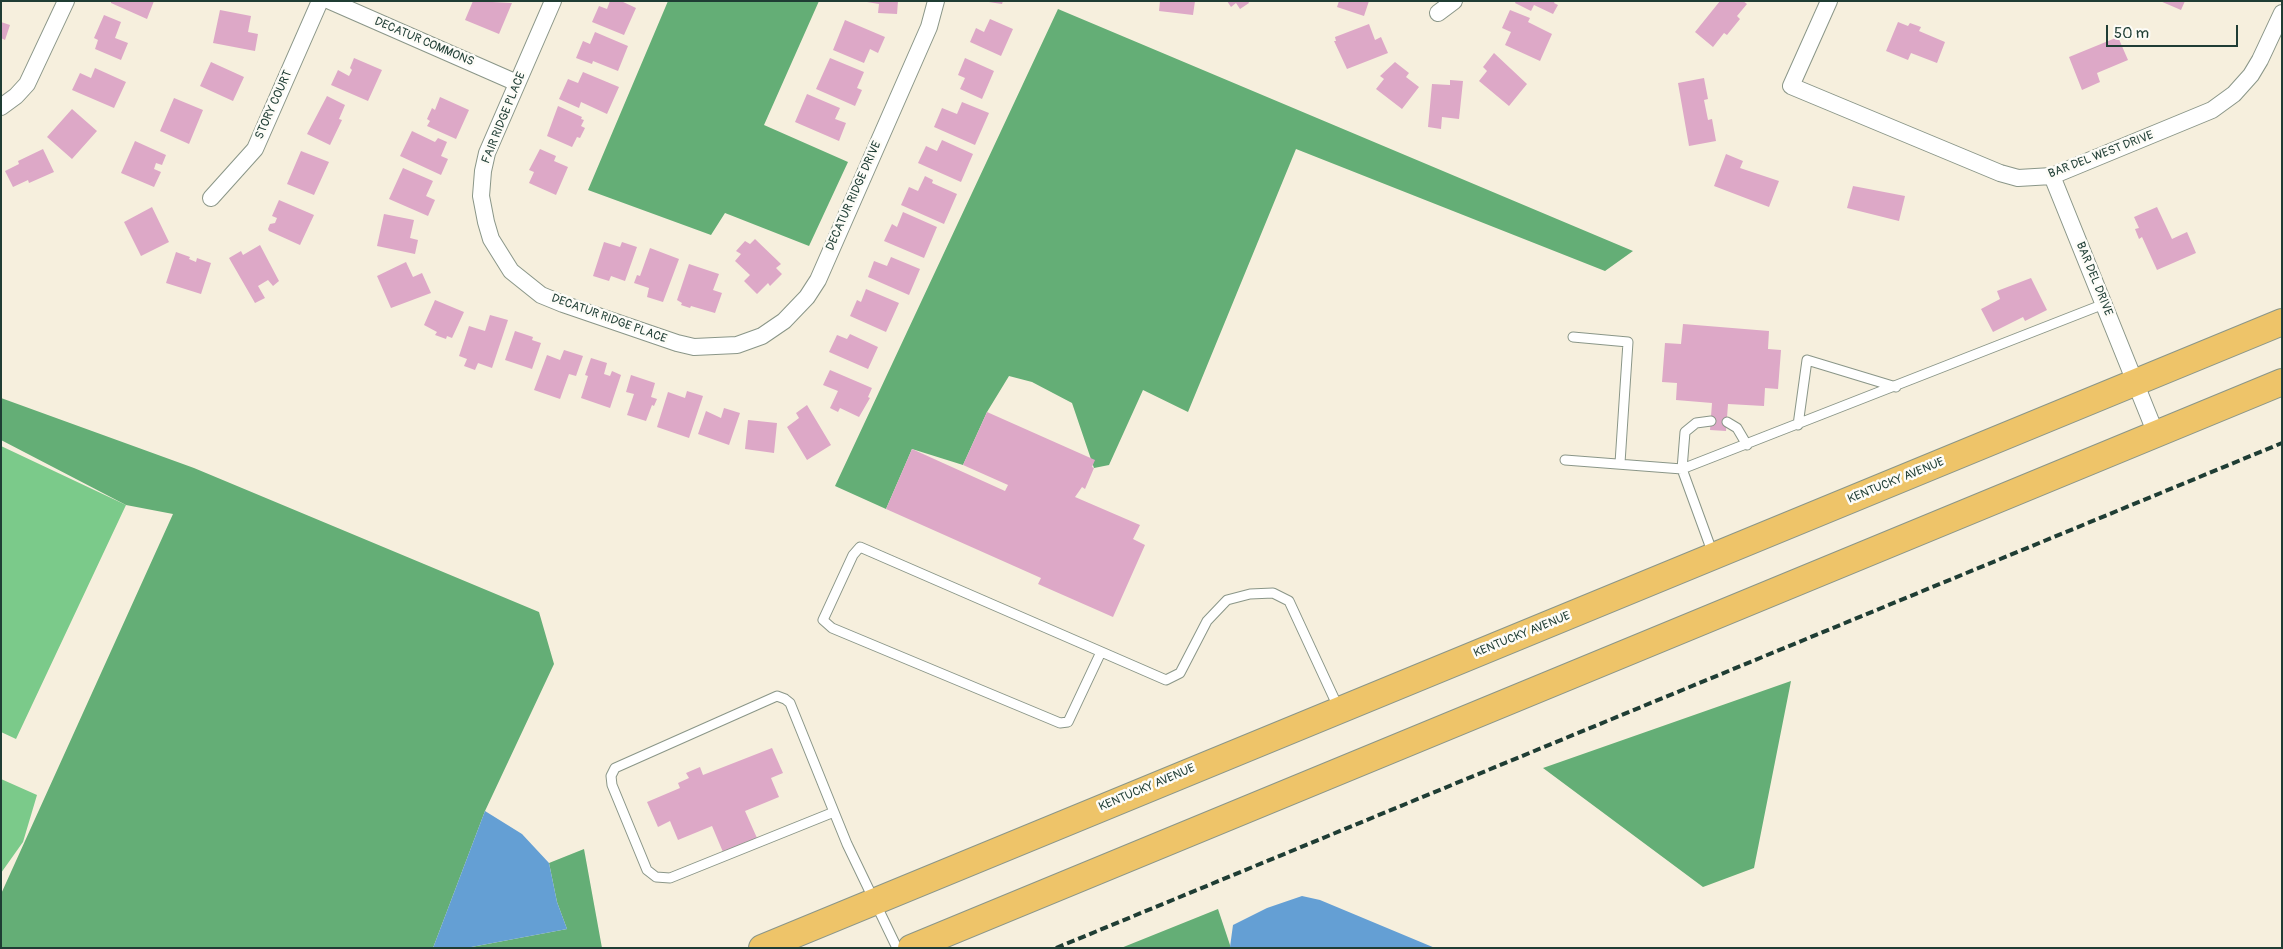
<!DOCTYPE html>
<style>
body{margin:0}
#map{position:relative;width:2283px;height:949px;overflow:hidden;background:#f6efdd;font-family:Pangolin,sans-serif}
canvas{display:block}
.frame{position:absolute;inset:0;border:2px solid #1f3d34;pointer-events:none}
.scale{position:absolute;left:2106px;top:25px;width:132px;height:22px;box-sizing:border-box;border:2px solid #1f3d34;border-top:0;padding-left:6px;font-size:15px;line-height:18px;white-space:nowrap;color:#1f3d34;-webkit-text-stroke:4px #fdfcf7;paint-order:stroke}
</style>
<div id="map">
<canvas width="2283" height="949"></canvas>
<div class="frame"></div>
<div class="scale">50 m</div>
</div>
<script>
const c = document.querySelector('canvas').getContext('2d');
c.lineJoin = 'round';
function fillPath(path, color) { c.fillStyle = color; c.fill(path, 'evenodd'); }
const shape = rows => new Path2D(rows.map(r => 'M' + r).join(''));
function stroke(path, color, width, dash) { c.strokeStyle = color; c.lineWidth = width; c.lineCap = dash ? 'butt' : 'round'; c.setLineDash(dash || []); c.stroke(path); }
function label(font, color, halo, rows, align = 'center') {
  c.font = font + ' Pangolin,sans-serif'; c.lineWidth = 5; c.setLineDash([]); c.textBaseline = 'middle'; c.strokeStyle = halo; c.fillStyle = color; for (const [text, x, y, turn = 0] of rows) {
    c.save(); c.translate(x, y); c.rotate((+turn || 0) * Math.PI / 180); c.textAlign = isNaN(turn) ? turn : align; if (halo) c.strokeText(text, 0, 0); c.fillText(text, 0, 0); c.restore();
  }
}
const green = shape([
 [1,446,126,505,16,739,1,732],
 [1,779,37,795,23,842,1,873]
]);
const forest = shape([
 [668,1,819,1,764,125,848,162,809,246,725,213,711,235,588,190],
 [1058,9,1633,251,1605,271,1296,149,1188,412,1143,390,1109,465,1094,468,1072,403,1032,382,1009,376,987,412,963,465,912,449,886,509,835,486],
 [1,398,194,468,539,612,554,664,485,811,433,948,1,948,1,894,173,514,126,505,1,440],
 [1791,681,1754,868,1703,887,1543,768],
 [584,849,602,948,466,948,567,929,557,902,549,863],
 [1218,909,1231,948,1121,948]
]);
const water = shape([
 [485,811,522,834,549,863,557,902,567,929,466,948,433,948],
 [1302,896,1320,900,1435,948,1230,947,1233,925,1267,908]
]);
const building = shape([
 [111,1,154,1,147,19,111,3],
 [473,1,512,3,499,34,465,20],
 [610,1,621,1,636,8,624,35,592,22,599,6,607,9],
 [861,1,898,1,897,14,878,13,879,4],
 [982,1,1003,1,1002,4],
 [1160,1,1195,1,1193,15,1159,11],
 [1227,1,1248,1,1249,3,1240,9,1236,3,1231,7],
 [1339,1,1369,1,1364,16,1337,7],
 [1516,1,1555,1,1554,3,1558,5,1553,14,1534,5,1531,11,1515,3],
 [1720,1,1743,1,1747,4,1737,16,1740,19,1727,35,1724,33,1713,47,1695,32],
 [2160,1,2185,1,2181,10],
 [220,10,251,16,248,32,258,34,255,51,213,43],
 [1510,10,1530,18,1528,22,1552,34,1540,61,1505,45,1511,32,1502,28],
 [104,15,121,22,115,38,128,43,121,60,95,49,98,40,94,38],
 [990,19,1013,29,1001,56,970,42,976,28,984,32],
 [845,20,885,37,878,53,870,49,864,63,833,50],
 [1,22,10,25,5,40,1,38],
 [1898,22,1908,26,1910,23,1921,27,1919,31,1945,42,1937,63,1911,53,1908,60,1886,51],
 [1369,24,1375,40,1381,37,1388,53,1347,69,1334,41,1336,41,1335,37],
 [595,32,628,46,618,71,593,61,592,64,576,58,583,41,590,44],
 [2118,37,2128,60,2097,73,2100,82,2082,90,2069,57],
 [1494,53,1527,84,1509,106,1479,81,1487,71,1483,67],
 [354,58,382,70,368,101,331,85,338,70,349,76,352,70,350,68],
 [830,58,864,72,857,88,862,90,855,106,816,89],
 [965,58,994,71,982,99,960,89,965,78,958,75],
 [211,62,244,77,233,101,200,86],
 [1395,62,1409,73,1406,77,1419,87,1402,109,1376,89,1384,79,1380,76],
 [95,68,126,82,114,108,72,90,80,73,91,78],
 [583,72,619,87,607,114,581,102,579,108,559,99,568,79,578,83],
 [1704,78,1708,99,1704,100,1708,120,1712,119,1716,141,1689,146,1678,83],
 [1450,80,1463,81,1459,119,1442,117,1441,129,1428,127,1432,84,1450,85],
 [807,94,840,108,835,119,846,123,839,141,795,122],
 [327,96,345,105,339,119,342,120,330,145,307,134],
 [440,97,469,110,456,139,427,126,430,121,427,119,432,108,435,110],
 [174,98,203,110,189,144,160,131],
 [962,102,989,113,975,145,934,127,942,108,957,114],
 [558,106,582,117,581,119,584,120,581,126,585,128,580,138,577,137,572,147,547,136],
 [72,109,97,131,72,159,47,137],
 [412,131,435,142,438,138,447,142,441,156,448,159,441,175,400,156],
 [942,140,973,154,961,182,918,163,926,146,937,151],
 [135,141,166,155,162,165,156,163,154,169,161,172,154,187,121,173],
 [43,149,54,172,29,183,28,180,13,187,5,171,19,164,18,161],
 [540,149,556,156,554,161,568,167,556,195,529,183,534,172,529,170],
 [301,151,329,162,314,195,287,184],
 [1726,154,1743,161,1740,168,1779,181,1769,207,1714,186],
 [403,168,433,181,426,196,435,200,428,216,389,199],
 [925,176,933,180,932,183,957,194,944,224,901,205,909,187,918,191],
 [1853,186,1905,196,1899,221,1847,208],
 [279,200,314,215,300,245,269,231,268,229,270,224,275,223,277,218,272,216],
 [152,207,169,242,141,256,124,222],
 [2157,207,2172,239,2187,232,2196,253,2157,270,2142,237,2139,239,2135,229,2139,228,2134,217],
 [903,212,937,227,924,258,884,241,892,224,897,227],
 [384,214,414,220,410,238,418,240,415,254,377,246],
 [755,239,781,264,776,268,782,274,770,286,768,283,757,294,744,281,750,275,735,261,741,254,736,251,745,241,750,244],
 [604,242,620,247,622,242,637,247,625,281,611,276,609,281,593,276],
 [260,245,279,281,273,286,268,280,258,286,265,298,255,303,229,258,241,251,243,255],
 [650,248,679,259,663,302,647,297,649,288,634,283,637,275,640,276],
 [176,252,190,257,189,259,196,262,197,258,211,263,201,294,166,283],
 [891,257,920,269,909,295,868,277,874,261,887,266],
 [406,262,413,277,422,273,431,293,391,308,377,276],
 [689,264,719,274,713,290,722,293,715,313,691,306,690,308,681,305,682,303,677,300],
 [2031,278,2047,310,2025,321,2023,317,1993,332,1981,309,2000,299,1997,291],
 [866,289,899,303,886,332,850,316,857,300,861,302],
 [435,300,464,312,452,338,447,336,446,339,435,335,437,332,424,325],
 [490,315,508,320,492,368,478,363,475,370,464,366,467,359,459,356,469,326,485,331],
 [1683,324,1769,331,1768,349,1781,350,1778,389,1765,388,1764,406,1728,404,1726,431,1710,430,1712,403,1676,400,1677,383,1662,382,1665,343,1681,344],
 [515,331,533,337,532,340,541,343,532,369,505,360],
 [850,334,878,347,868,369,829,352,837,335,847,339],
 [564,350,583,356,576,376,569,374,560,399,534,390,547,355,560,360],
 [591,358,607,363,604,374,610,376,612,371,621,375,610,408,581,398,588,376,585,375],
 [830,370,872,388,868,397,870,398,859,417,840,408,838,412,830,408,838,391,823,385],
 [631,375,655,383,651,397,657,399,654,406,652,405,646,421,627,415,634,394,626,392],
 [687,391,703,396,689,438,657,427,668,392,685,398],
 [807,405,831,445,807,460,787,427,799,418,796,413],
 [724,408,740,413,729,445,698,434,706,411,721,418],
 [987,412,1095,460,1092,467,1094,468,1085,489,1082,487,1075,497,1140,525,1133,539,1145,545,1113,617,1038,584,1041,578,886,509,912,449,1005,491,1008,485,963,465],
 [748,420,777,423,774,453,745,449],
 [772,748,783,773,771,778,779,797,745,811,757,838,723,852,712,826,678,840,670,821,658,827,647,802,680,788,678,783,689,778,686,773,700,767,703,775]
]);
const lane = shape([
 [1573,337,1628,342,1620,463],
 [1727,422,1737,428,1747,445],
 [1798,425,1807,360,1896,387],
 [1565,460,1682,469,1685,432,1696,423,1711,421],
 [1713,554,1682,469,2104,304],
 [1101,652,1068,722,1060,723,832,628,823,620,853,555,860,547,1166,680,1180,673,1207,621,1227,600,1250,594,1273,593,1289,601,1339,709],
 [834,812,670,878,656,877,647,870,612,785,611,776,615,768,777,696,785,699,790,703,834,812,847,844,897,948]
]);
const street = shape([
 [330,1,517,83],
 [553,1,487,153,483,171,481,196,486,222,491,239,511,271,541,295,563,304,677,343,694,347,737,345,762,336,784,321,807,297,818,280,929,27,936,1],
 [1829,1,1791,86,2000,173,2018,178,2052,176,2212,110,2234,94,2251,75,2260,60,2282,13],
 [1438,13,1454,1],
 [1,107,16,96,27,84,66,1],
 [2052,176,2156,434],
 [211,198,255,149,320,1]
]);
const primary = shape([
 [762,948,2282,322],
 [911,948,2282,382]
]);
const rail = shape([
 [1056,948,2282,443]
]);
const streetNames = [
 ["DECATUR COMMONS",424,42,23],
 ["STORY COURT",274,105,-66],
 ["FAIR RIDGE PLACE",504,118,-68],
 ["BAR DEL WEST DRIVE",2101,155,-21],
 ["DECATUR RIDGE DRIVE",854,196,-66],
 ["BAR DEL DRIVE",2094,279,68],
 ["DECATUR RIDGE PLACE",609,319,20],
 ["KENTUCKY AVENUE",1896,481,-22],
 ["KENTUCKY AVENUE",1522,635,-22],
 ["KENTUCKY AVENUE",1147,788,-23]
];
fillPath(green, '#7bca8a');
fillPath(forest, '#64ae76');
fillPath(water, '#649fd4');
fillPath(building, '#dda8c7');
stroke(lane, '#8a9688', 11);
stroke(street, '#8a9688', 18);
stroke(primary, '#8a9688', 28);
stroke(lane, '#fff', 9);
stroke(street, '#fff', 16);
stroke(primary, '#eec469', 26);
stroke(rail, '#1f3d34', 4, [8, 4]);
label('12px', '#1f3d34', '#fdfcf7', streetNames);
</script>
